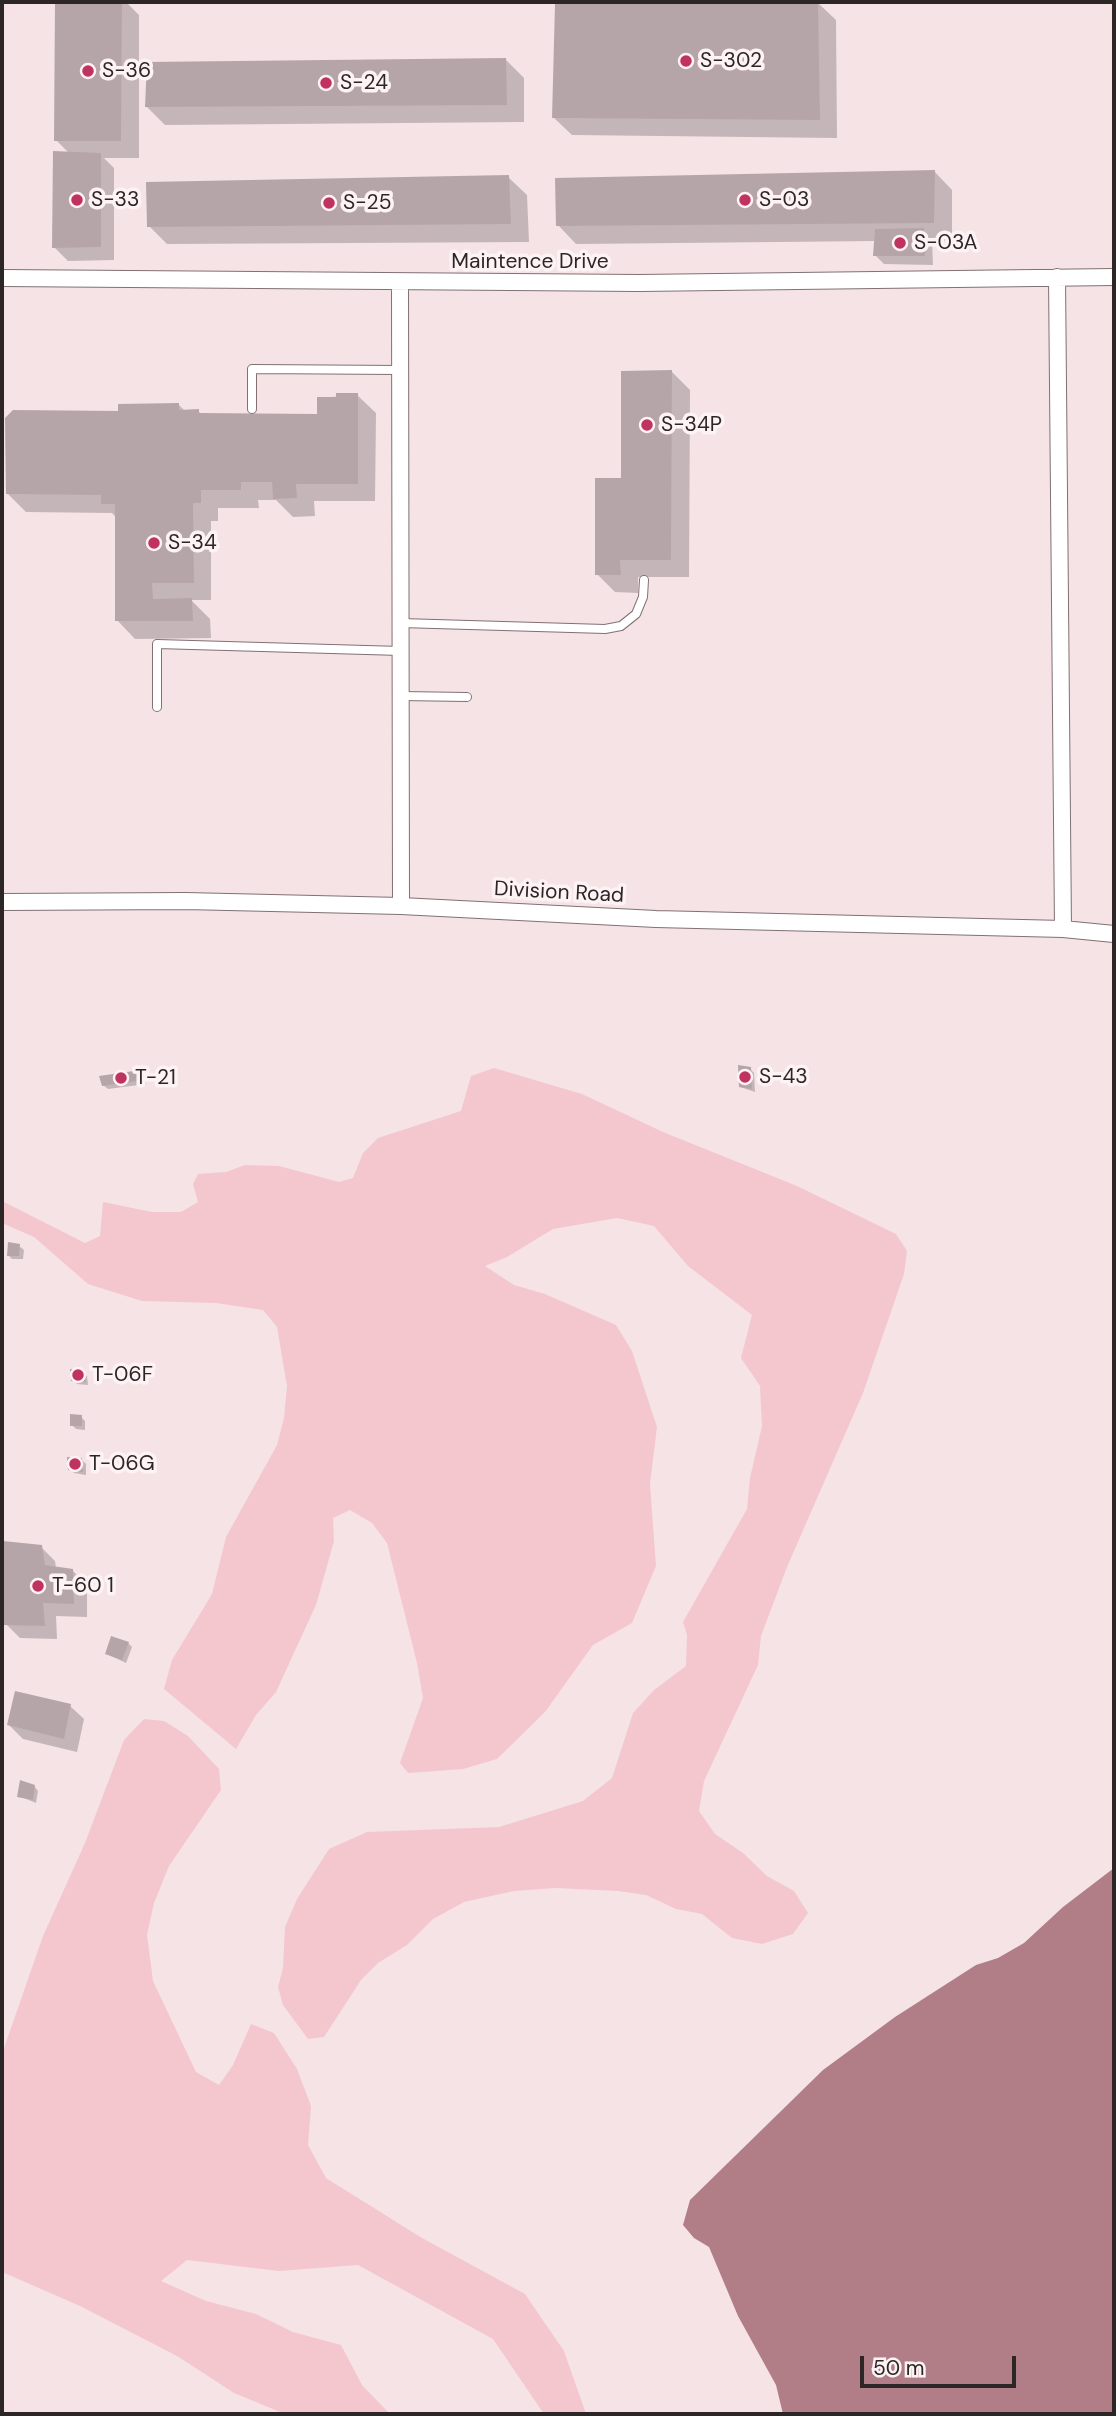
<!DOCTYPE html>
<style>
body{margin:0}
#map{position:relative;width:1116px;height:2416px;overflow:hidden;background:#f5e3e6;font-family:"DM Sans",sans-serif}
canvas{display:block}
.frame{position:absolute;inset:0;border:4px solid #2d2627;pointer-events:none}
.scale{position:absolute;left:860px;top:2356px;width:156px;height:32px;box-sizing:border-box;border:4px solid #2d2627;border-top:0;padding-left:9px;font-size:21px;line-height:24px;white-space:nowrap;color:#2d2627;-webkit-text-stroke:5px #fdf2f4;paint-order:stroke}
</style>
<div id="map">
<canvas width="1116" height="2416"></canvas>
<div class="frame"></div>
<div class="scale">50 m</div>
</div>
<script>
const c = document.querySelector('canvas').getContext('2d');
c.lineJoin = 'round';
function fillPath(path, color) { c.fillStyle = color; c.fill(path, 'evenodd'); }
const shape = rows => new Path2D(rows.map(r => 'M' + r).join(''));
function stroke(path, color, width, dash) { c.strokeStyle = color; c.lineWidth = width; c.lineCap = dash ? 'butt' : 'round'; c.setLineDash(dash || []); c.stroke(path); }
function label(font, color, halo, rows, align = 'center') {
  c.font = font + ' "DM Sans",sans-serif'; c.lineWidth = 7; c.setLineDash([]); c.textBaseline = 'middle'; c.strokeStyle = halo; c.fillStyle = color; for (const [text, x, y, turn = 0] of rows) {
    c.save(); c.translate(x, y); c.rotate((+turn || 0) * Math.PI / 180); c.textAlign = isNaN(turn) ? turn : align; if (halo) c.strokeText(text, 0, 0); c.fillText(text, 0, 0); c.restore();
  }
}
const green = shape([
 [494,1068,582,1094,663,1132,797,1186,896,1234,907,1251,904,1274,863,1393,787,1567,761,1636,758,1665,704,1781,699,1811,715,1834,743,1853,767,1876,794,1891,808,1913,793,1934,762,1944,732,1938,702,1914,676,1909,646,1895,618,1891,555,1888,514,1891,464,1902,433,1919,407,1945,378,1963,361,1980,324,2037,308,2039,283,2005,278,1987,283,1968,285,1927,297,1899,329,1849,367,1832,499,1827,583,1801,612,1778,633,1713,654,1690,686,1666,687,1635,683,1622,747,1509,750,1478,762,1426,760,1386,741,1358,752,1315,688,1266,654,1226,617,1218,553,1229,507,1257,485,1266,514,1285,545,1294,616,1325,632,1351,657,1427,650,1484,656,1566,632,1623,593,1645,545,1712,497,1759,463,1769,408,1773,400,1763,423,1698,417,1663,387,1543,372,1523,350,1510,333,1518,334,1541,316,1605,276,1692,256,1715,236,1749,164,1689,172,1660,212,1594,226,1537,277,1445,284,1418,287,1386,277,1327,263,1310,216,1303,142,1301,88,1284,34,1237,2,1223,2,1201,85,1243,100,1236,103,1202,152,1212,181,1212,198,1202,193,1184,198,1174,226,1172,245,1165,279,1166,339,1182,353,1178,363,1153,378,1138,461,1111,471,1076],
 [144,1719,164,1721,188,1736,219,1769,221,1790,169,1866,154,1903,147,1935,153,1981,196,2072,219,2085,233,2065,251,2024,274,2033,297,2069,311,2106,308,2145,326,2178,422,2238,525,2294,564,2351,586,2414,544,2414,493,2339,358,2265,279,2271,187,2260,161,2281,206,2301,256,2314,293,2332,341,2345,362,2385,390,2414,285,2414,234,2393,177,2356,80,2306,2,2272,2,2054,43,1936,85,1843,124,1740]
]);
const water = shape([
 [1114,1868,1114,2414,783,2414,776,2385,738,2316,709,2247,694,2238,683,2225,690,2200,823,2070,895,2017,976,1965,998,1958,1024,1943,1063,1907]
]);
const shadow = shape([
 [57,2,126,2,139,15,139,158,104,158,114,168,114,260,68,261,54,247,69,153,56,140],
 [817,2,836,20,837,138,572,135,553,117,557,6],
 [505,59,524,78,524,122,165,125,147,107],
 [934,171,952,190,952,240,932,241,933,265,884,264,875,255,876,241,576,244,558,225],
 [508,177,527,195,529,242,167,244,149,226],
 [672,372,690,390,689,577,638,577,638,593,615,592,597,574,623,480],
 [357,395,376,413,375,501,314,501,315,516,293,517,276,500,258,500,259,508,218,508,218,521,211,521,211,600,191,600,210,619,211,638,135,639,117,620,116,517,112,513,26,512,7,493,120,413,178,404,185,411,198,411,202,415,319,416,319,398],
 [750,1069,754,1073,755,1092,740,1087],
 [140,1072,146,1084,108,1089,103,1085],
 [19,1246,24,1250,23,1259,12,1259,8,1255],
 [82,1372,87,1376,88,1385,77,1384,73,1380],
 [81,1417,85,1421,85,1430,76,1429,72,1425],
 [82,1460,86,1464,86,1475,74,1473,70,1469],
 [41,1547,55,1561,56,1568,73,1571,87,1585,87,1617,56,1616,57,1639,20,1638,6,1624,6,1616,2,1616,2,1569],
 [128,1643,132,1647,126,1663,107,1654],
 [70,1706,84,1719,77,1752,23,1739,9,1725],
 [34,1786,38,1791,36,1803,19,1796]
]);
const building = shape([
 [55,2,122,2,121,141,54,141],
 [692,2,818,2,820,120,552,118,555,4],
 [506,58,507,105,145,107,147,62],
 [53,151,101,153,101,247,52,248],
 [935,170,934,223,556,226,555,178],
 [509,175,511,224,147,227,146,182],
 [924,228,925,256,873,256,875,229],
 [672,370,671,560,620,560,621,575,595,575,595,478,621,478,621,371],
 [336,393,358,393,358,484,296,484,297,498,273,499,272,482,241,482,241,490,201,490,201,503,193,503,194,583,152,583,153,599,192,598,193,621,115,621,115,504,101,504,101,495,6,494,5,418,13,410,118,411,118,404,179,403,179,410,199,409,199,413,317,414,317,397,336,397],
 [738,1065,751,1067,752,1089,739,1087],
 [141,1070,144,1080,102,1086,99,1076],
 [8,1242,20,1244,19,1256,7,1256],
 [70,1369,83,1370,86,1382,71,1381],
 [70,1414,82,1415,82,1426,70,1426],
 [67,1457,82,1458,83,1472,68,1470],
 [3,1541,42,1545,45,1565,73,1569,74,1604,43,1603,45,1626,4,1625],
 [111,1636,129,1642,122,1660,105,1654],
 [15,1691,71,1704,64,1739,7,1725],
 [20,1780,35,1785,33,1800,17,1797]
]);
const service = shape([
 [252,409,252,369,400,370],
 [401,623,605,629,621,626,636,614,643,597,644,580],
 [401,696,467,697],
 [157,707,157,644,401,651]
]);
const minor = shape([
 [1057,277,1063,929],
 [2,278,639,283,1114,277],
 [400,282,401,906],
 [2,902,185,901,401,906,656,919,1063,929,1114,934]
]);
const markers = [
 [686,61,7,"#c03260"],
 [88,71,7,"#c03260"],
 [326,83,7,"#c03260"],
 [77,200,7,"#c03260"],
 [745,200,7,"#c03260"],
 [329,203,7,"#c03260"],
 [900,243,7,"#c03260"],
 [647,425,7,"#c03260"],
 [154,543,7,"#c03260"],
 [745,1077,7,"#c03260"],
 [121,1078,7,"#c03260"],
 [78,1375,7,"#c03260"],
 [75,1464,7,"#c03260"],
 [38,1586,7,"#c03260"]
];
const poiNames = [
 ["S-302",700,61],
 ["S-36",102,71],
 ["S-24",340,83],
 ["S-33",91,200],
 ["S-03",759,200],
 ["S-25",343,203],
 ["S-03A",914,243],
 ["S-34P",661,425],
 ["S-34",168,543],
 ["S-43",759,1077],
 ["T-21",135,1078],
 ["T-06F",92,1375],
 ["T-06G",89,1464],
 ["T-60 1",52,1586]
];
const streetNames = [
 ["Maintence Drive",530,262],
 ["Division Road",559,893,3]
];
fillPath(green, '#f4c7cf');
fillPath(water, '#b17e88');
fillPath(shadow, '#0003');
fillPath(building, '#b6a5a8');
stroke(service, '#807173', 10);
stroke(minor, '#807173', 18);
stroke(service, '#fff', 8);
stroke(minor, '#fff', 16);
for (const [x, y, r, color] of markers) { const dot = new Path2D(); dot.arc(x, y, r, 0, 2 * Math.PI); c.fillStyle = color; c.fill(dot); stroke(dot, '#fdf2f4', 2.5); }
label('21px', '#2d2627', '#fdf2f4', poiNames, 'left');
label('21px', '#2d2627', '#fdf2f4', streetNames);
</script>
